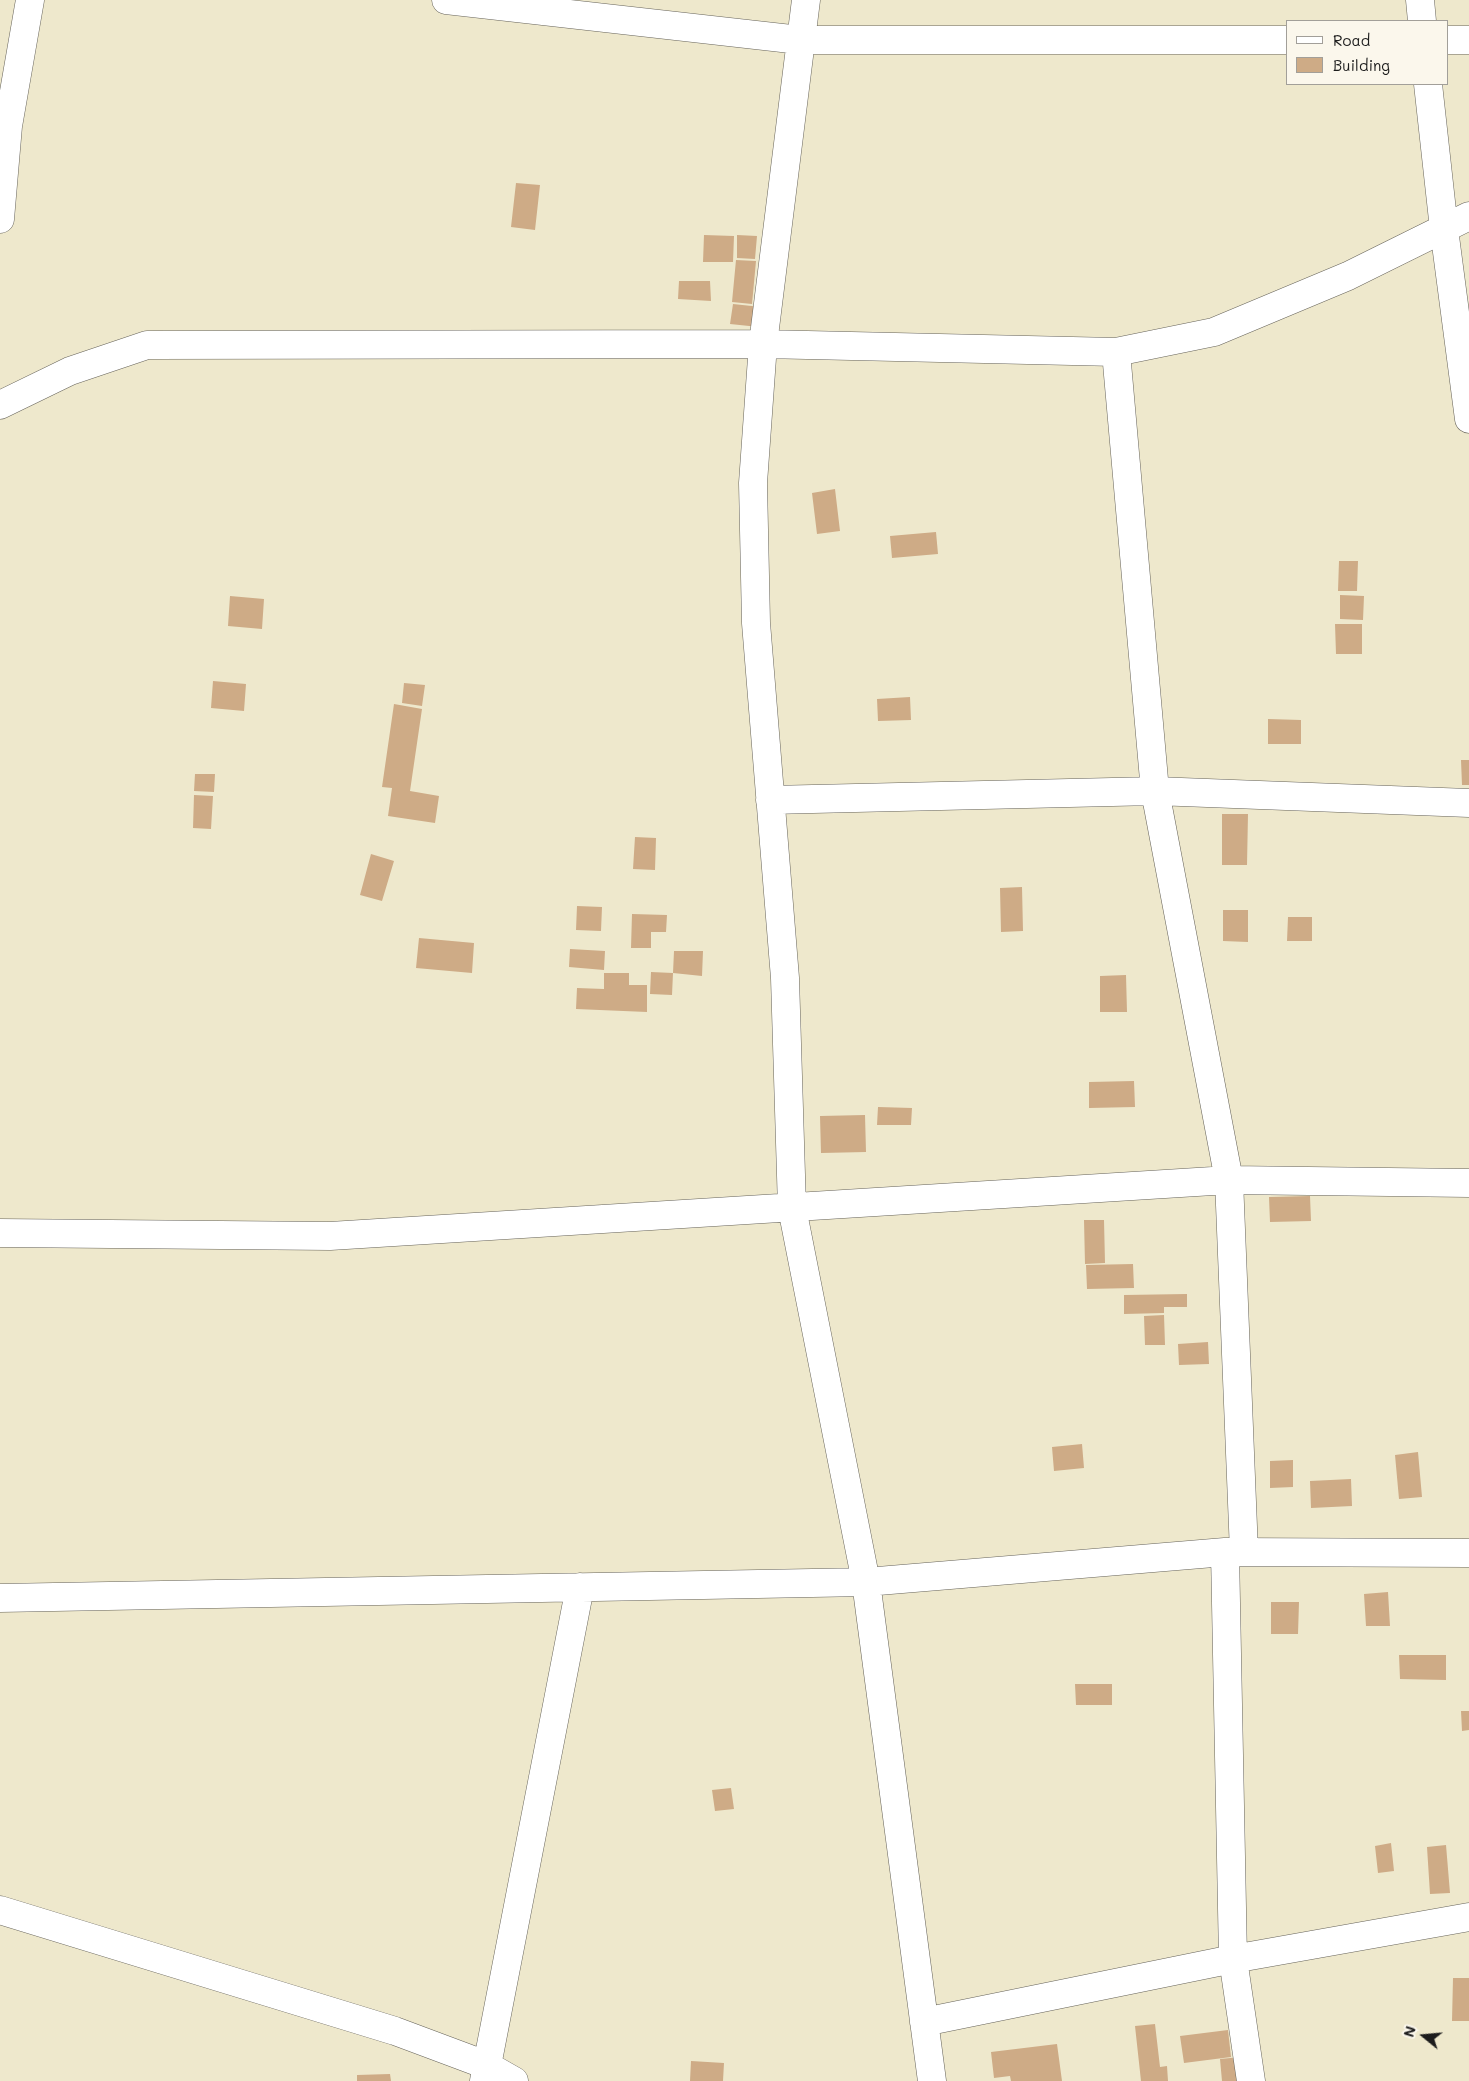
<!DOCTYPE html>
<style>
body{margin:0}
#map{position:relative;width:1469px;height:2081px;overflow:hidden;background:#eee8cc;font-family:Mali,sans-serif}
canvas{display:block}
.legend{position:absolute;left:1286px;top:20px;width:162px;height:65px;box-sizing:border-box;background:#fbf7ec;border:1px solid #a29f99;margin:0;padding:6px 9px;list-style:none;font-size:15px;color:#1c1c1c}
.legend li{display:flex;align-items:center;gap:10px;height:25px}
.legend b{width:25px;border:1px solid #a29f99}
.north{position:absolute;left:1399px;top:2011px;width:50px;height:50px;-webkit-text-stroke:4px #fbf7ec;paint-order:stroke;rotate:287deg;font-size:14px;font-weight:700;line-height:20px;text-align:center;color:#1c1c1c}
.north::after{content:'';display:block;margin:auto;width:18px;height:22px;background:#1c1c1c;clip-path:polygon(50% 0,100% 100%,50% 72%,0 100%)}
</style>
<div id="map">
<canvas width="1469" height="2081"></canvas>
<ul class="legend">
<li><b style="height:6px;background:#fff"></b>Road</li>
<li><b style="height:14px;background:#ceab86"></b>Building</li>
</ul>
<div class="north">N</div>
</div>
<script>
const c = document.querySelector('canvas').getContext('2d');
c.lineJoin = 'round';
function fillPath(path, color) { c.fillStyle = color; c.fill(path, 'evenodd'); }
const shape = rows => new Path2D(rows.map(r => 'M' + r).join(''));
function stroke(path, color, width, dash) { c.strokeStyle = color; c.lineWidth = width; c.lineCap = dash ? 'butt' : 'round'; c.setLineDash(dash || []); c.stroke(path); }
const building = shape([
 [516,183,540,185,535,230,511,227],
 [704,235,734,236,733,262,703,262],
 [737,235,757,236,755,259,737,258],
 [736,260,756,261,752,304,732,302],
 [679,281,710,281,711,301,678,299],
 [733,304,761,307,759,327,730,324],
 [835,489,840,531,817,534,812,493],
 [936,532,938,554,892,558,890,536],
 [1339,561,1358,561,1357,591,1338,591],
 [1340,595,1364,596,1363,620,1340,619],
 [230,596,264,599,262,629,228,626],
 [1335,624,1362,624,1362,654,1336,654],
 [213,681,246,684,244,711,211,708],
 [404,683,425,685,422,706,402,703],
 [910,697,911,720,878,721,877,699],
 [394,704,422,709,410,791,439,796,435,823,388,816,392,788,382,787],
 [1268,719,1301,720,1301,744,1268,744],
 [1461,760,1469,760,1469,785,1462,785],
 [195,774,215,774,214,792,194,791],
 [194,795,213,796,211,829,193,828],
 [1222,814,1248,814,1247,865,1222,865],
 [635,837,656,838,655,870,633,869],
 [371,854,394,861,382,901,360,895],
 [1022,887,1023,931,1001,932,1000,888],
 [577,906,602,907,601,931,576,930],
 [1223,910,1248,910,1248,942,1223,941],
 [632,914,667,915,666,932,651,932,651,948,631,948],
 [1288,917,1312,917,1312,941,1287,941],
 [419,938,474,943,472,973,416,968],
 [570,949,605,951,604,970,569,967],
 [674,951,703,951,702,976,673,973],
 [651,972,673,973,672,995,650,994],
 [604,973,629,973,629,985,647,985,647,1012,576,1009,577,988,604,989],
 [1126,975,1127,1012,1100,1012,1100,976],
 [1134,1081,1135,1107,1089,1108,1089,1082],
 [878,1107,912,1108,911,1125,877,1125],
 [865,1115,866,1152,821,1153,820,1116],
 [1310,1196,1311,1221,1270,1222,1269,1197],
 [1084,1220,1104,1220,1105,1263,1085,1264],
 [1133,1264,1134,1288,1087,1289,1086,1265],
 [1187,1294,1187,1307,1164,1307,1164,1313,1124,1314,1124,1295],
 [1164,1315,1165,1345,1145,1345,1144,1316],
 [1208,1342,1209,1364,1179,1365,1178,1344],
 [1082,1444,1084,1468,1054,1471,1052,1447],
 [1418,1452,1422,1497,1399,1499,1395,1455],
 [1293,1460,1293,1487,1270,1488,1270,1461],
 [1351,1479,1352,1506,1311,1508,1310,1481],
 [1388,1592,1390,1626,1366,1626,1364,1594],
 [1271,1602,1299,1602,1298,1634,1271,1634],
 [1399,1655,1446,1655,1446,1680,1400,1679],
 [1075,1684,1112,1684,1112,1705,1076,1705],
 [1461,1711,1469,1711,1469,1730,1462,1731],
 [731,1788,734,1809,715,1811,712,1790],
 [1391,1843,1394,1871,1378,1873,1375,1846],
 [1446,1845,1450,1893,1430,1894,1427,1847],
 [1453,1978,1469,1978,1469,2021,1452,2021],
 [1155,2024,1160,2067,1167,2066,1168,2081,1141,2081,1135,2026],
 [1228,2030,1231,2057,1184,2063,1180,2036],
 [1057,2044,1062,2081,1011,2081,1010,2076,994,2078,991,2052],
 [1241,2057,1244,2081,1222,2081,1220,2059],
 [691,2061,724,2063,723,2081,690,2081],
 [390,2074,391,2081,357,2081,357,2075]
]);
const minor = shape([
 [446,0,800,40,1288,40],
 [806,0,763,344,753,483,756,623,785,978,792,1208,866,1582,932,2081],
 [1420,0,1422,21],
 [1448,40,1469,40],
 [1428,84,1444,229,1469,419],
 [0,219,8,126,30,0],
 [1116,352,1155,791,1229,1180,1244,1552],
 [0,405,70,371,147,345,763,344,1116,352,1214,332,1348,276,1469,216],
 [770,800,1155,791,1469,803],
 [0,1233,330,1236,1229,1180,1469,1183],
 [1225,1552,1233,1959,1251,2081],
 [0,1598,866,1582,1225,1552,1469,1553],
 [0,1910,395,2031,486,2065,514,2081],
 [924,2022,1233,1959,1469,1917],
 [484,2081,580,1587]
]);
fillPath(building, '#ceab86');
stroke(minor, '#66635a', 29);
stroke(minor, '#fff', 28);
</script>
